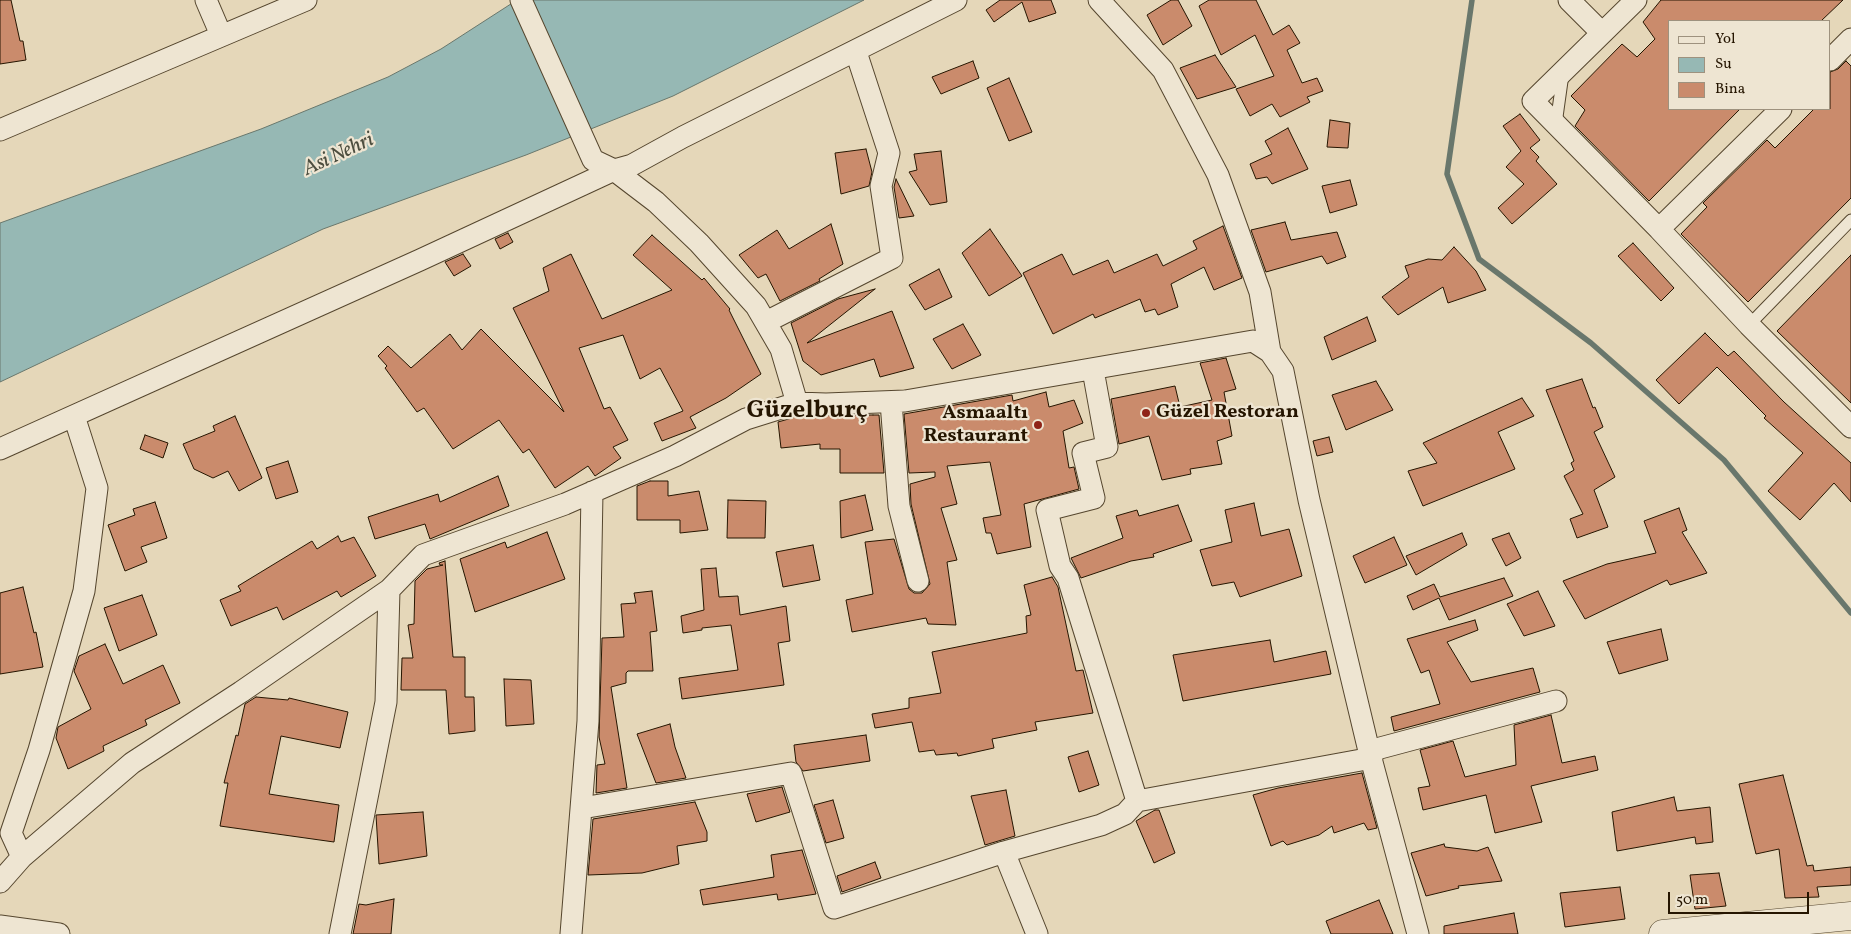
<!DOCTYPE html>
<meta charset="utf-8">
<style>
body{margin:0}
#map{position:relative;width:1851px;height:934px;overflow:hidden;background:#e5d7b9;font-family:Vollkorn,serif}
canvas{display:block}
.legend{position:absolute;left:1668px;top:20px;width:162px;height:90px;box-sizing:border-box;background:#eee5d2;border:1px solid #9e927e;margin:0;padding:6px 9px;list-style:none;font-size:15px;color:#251500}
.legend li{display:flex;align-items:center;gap:10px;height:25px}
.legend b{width:25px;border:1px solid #9e927e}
.scale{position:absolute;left:1668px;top:892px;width:141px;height:22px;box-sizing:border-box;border:2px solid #251500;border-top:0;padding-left:6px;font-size:15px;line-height:18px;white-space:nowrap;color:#251500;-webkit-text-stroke:4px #eee5d2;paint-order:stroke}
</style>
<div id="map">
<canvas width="1851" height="934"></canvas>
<ul class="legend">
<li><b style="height:6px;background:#eee5d2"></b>Yol</li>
<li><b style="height:14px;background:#96b8b4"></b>Su</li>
<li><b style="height:14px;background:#ca8b6c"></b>Bina</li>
</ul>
<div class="scale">50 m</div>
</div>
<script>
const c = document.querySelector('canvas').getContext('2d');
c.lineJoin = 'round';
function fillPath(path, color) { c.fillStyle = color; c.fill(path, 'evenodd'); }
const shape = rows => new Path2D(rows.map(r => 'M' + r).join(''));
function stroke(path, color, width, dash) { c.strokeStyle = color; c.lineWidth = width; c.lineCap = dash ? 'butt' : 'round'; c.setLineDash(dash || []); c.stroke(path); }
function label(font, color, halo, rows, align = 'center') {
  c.font = font + ' Vollkorn,serif'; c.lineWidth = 4.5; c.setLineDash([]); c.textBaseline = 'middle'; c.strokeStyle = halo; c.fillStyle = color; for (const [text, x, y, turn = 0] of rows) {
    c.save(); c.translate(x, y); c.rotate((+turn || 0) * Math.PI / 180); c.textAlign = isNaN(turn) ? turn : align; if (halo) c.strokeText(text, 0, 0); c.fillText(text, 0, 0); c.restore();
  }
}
const water = shape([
 [517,0,864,0,673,96,526,155,323,229,0,382,0,223,261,129,388,77,441,49,517,0]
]);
const stream = shape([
 [1472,0,1447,174,1479,259,1591,343,1724,460,1851,613]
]);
const building = shape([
 [0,0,11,0,20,41,23,41,26,60,0,64,0,0],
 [1000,0,1051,0,1056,13,1029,22,1022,2,994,22,986,10,1000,0],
 [1171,0,1178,0,1192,26,1163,45,1147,15,1171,0],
 [1209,0,1256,0,1273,35,1289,25,1300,43,1287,50,1302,83,1317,78,1323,91,1307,97,1310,102,1280,117,1272,104,1250,116,1236,89,1274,76,1255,35,1221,55,1199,6,1209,0],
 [1661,0,1843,0,1821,21,1670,21,1670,109,1740,109,1649,201,1575,126,1585,110,1571,96,1622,44,1637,57,1655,39,1643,22,1661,0],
 [1215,55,1236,87,1197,99,1180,68,1215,55],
 [973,61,979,78,941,94,932,77,973,61],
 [1846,61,1851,66,1851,198,1748,302,1681,234,1707,207,1703,203,1767,140,1775,148,1814,109,1830,109,1830,72,1838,69,1846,61],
 [1009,78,1032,132,1009,141,987,88,1009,78],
 [1520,114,1540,140,1530,148,1539,157,1536,161,1557,184,1512,224,1498,208,1524,184,1506,167,1521,151,1503,126,1520,114],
 [1330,120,1350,123,1348,148,1327,147,1330,120],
 [1288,128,1308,169,1272,184,1267,177,1256,179,1250,164,1272,154,1265,141,1288,128],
 [866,149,872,172,869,186,841,194,835,153,866,149],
 [941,151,947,202,930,205,909,172,917,170,914,154,941,151],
 [896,179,914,216,899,218,894,187,896,179],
 [1350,180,1357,205,1330,213,1322,186,1350,180],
 [1285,222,1291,240,1337,232,1346,257,1327,264,1322,256,1266,272,1251,230,1285,222],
 [831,224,843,264,819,279,820,281,780,301,766,274,758,278,739,255,777,230,789,249,831,224],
 [1223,226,1242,278,1214,290,1204,267,1171,284,1178,307,1158,315,1155,309,1145,312,1140,299,1095,318,1093,314,1053,334,1023,273,1062,254,1073,275,1108,260,1114,273,1157,254,1163,266,1197,249,1193,241,1223,226],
 [990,229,1022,276,989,296,962,253,990,229],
 [508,233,513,242,500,249,495,239,508,233],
 [652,235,702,280,704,278,730,309,729,310,761,374,726,398,690,417,696,428,662,441,654,423,683,411,660,368,640,379,623,335,579,348,604,409,610,407,628,440,613,447,621,458,595,476,588,466,555,488,529,449,523,453,499,420,453,449,424,408,417,412,385,368,387,366,378,356,388,346,411,368,450,334,462,350,481,329,564,412,513,308,549,291,543,268,571,254,602,319,672,290,633,255,652,235],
 [1633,243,1674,288,1661,301,1618,256,1633,243],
 [1454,247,1476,271,1486,290,1448,303,1443,287,1398,315,1382,297,1409,277,1405,266,1428,259,1442,260,1454,247],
 [463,254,471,266,454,276,445,262,463,254],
 [1851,255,1851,403,1777,331,1851,255],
 [939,269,952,297,925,310,909,285,939,269],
 [875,289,807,343,892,311,914,368,880,377,874,359,821,375,803,361,791,323,838,299,875,289],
 [1367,317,1376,341,1332,360,1324,337,1367,317],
 [963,324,981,355,952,369,933,339,963,324],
 [1705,333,1728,356,1734,351,1784,402,1851,463,1851,502,1834,483,1800,520,1768,491,1803,453,1764,418,1766,416,1717,367,1679,404,1656,380,1705,333],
 [1226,358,1236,389,1224,392,1232,436,1217,441,1222,464,1190,469,1191,474,1162,480,1149,436,1119,444,1111,399,1175,386,1180,407,1212,400,1200,363,1226,358],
 [1582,379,1593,408,1595,407,1603,427,1594,432,1615,477,1594,490,1608,527,1577,538,1570,519,1583,514,1564,476,1574,470,1571,463,1574,461,1546,390,1582,379],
 [1376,381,1393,410,1346,430,1332,395,1376,381],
 [1046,392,1049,407,1074,400,1083,423,1063,431,1069,468,1074,467,1079,489,1024,504,1031,547,997,554,991,533,986,533,983,518,1001,515,990,462,947,466,957,504,941,508,957,560,947,562,956,625,928,624,926,618,852,632,846,600,873,594,865,542,894,539,909,589,914,593,922,593,930,584,911,504,910,484,935,477,935,472,909,473,904,414,1012,395,1013,401,1046,392],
 [1522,398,1534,416,1498,432,1515,469,1423,506,1408,471,1437,463,1423,443,1522,398],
 [873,415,879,415,884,473,840,473,840,449,820,449,820,444,781,448,778,422,799,416,873,415],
 [235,416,262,478,239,491,228,471,213,478,194,469,183,444,215,431,213,426,235,416],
 [145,435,168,443,163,458,140,449,145,435],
 [1329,437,1333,452,1317,456,1313,441,1329,437],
 [288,461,298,492,276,499,266,468,288,461],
 [498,476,509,506,430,539,425,524,375,539,368,517,438,494,440,502,498,476],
 [650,481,668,481,668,496,699,491,708,530,680,533,680,520,637,520,637,486,650,481],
 [865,495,873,530,841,538,840,501,865,495],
 [728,500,766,501,765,538,727,538,728,500],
 [155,502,167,538,141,547,147,562,125,571,108,525,135,515,133,509,155,502],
 [1254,503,1261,536,1289,529,1302,576,1240,597,1234,582,1212,586,1200,550,1232,542,1225,510,1254,503],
 [1178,505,1192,541,1153,554,1154,557,1131,561,1081,578,1071,558,1123,538,1116,516,1137,510,1139,516,1178,505],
 [1679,508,1687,530,1682,532,1707,573,1670,585,1667,580,1585,619,1563,581,1607,564,1656,553,1644,521,1679,508],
 [547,532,565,579,475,612,460,559,505,542,507,548,547,532],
 [1462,533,1467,545,1416,575,1406,556,1462,533],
 [1509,533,1521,558,1506,566,1492,539,1509,533],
 [338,536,341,542,354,537,376,576,341,597,337,591,283,620,277,607,231,626,220,600,241,591,238,586,312,541,317,549,338,536],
 [1394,537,1407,565,1365,583,1353,556,1394,537],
 [813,545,820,580,783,587,776,552,813,545],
 [445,561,453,657,465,657,465,697,474,697,475,731,449,734,446,690,401,690,402,658,413,658,408,625,414,624,415,581,427,569,443,565,440,565,439,563,445,561],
 [716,568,719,597,738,596,740,615,786,606,790,641,778,643,784,685,682,699,679,678,738,670,731,625,702,628,702,630,683,633,681,616,704,610,701,569,716,568],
 [1052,577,1058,587,1076,671,1083,670,1093,713,1035,722,1037,730,992,739,994,748,958,756,957,753,936,755,934,750,919,752,912,722,875,728,872,714,909,708,909,698,941,693,932,652,1027,633,1026,616,1031,615,1024,585,1052,577],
 [1504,578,1513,596,1449,620,1439,598,1413,610,1407,596,1434,584,1440,597,1504,578],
 [23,587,34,633,36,632,43,667,0,674,0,593,23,587],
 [652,591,657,631,650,632,653,671,628,671,626,673,626,683,611,687,627,788,596,793,597,765,605,764,599,737,602,638,624,637,621,604,636,603,634,593,652,591],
 [1538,591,1555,626,1524,636,1507,604,1538,591],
 [142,595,157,635,119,651,104,608,142,595],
 [1475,620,1478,630,1447,642,1471,682,1533,668,1540,692,1394,731,1391,717,1440,704,1429,670,1421,673,1407,639,1475,620],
 [1661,629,1668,660,1619,674,1607,642,1661,629],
 [1270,640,1274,662,1326,651,1331,674,1183,701,1173,655,1270,640],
 [105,644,123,684,163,665,180,703,145,720,147,725,103,746,104,751,68,769,56,738,58,727,91,709,74,671,79,656,105,644],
 [504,679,531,680,534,724,506,726,504,679],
 [256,697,288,700,289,698,348,712,340,748,281,736,269,794,339,805,334,842,220,826,228,783,224,783,236,735,238,736,245,704,256,697],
 [1551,715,1562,763,1595,756,1598,770,1531,786,1542,822,1495,833,1486,795,1423,810,1418,788,1430,786,1420,750,1453,741,1465,777,1516,765,1514,725,1551,715],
 [670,724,675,747,686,778,656,783,637,734,670,724],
 [866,735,870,761,803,771,796,762,794,745,866,735],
 [1088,751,1099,785,1079,792,1068,757,1088,751],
 [1362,773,1377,828,1368,830,1364,823,1334,833,1332,826,1319,835,1287,845,1283,841,1271,846,1253,795,1278,788,1362,773],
 [1783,775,1807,866,1813,865,1814,871,1851,867,1851,885,1817,887,1819,897,1785,898,1779,849,1756,854,1739,784,1783,775],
 [782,787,790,812,756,822,747,794,782,787],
 [1006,790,1015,836,985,845,971,796,1006,790],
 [1674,797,1677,811,1710,807,1713,842,1696,844,1695,837,1617,851,1612,812,1674,797],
 [833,800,844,838,826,843,814,805,833,800],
 [695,802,707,832,707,841,677,846,679,864,642,873,588,875,593,819,695,802],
 [1155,810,1159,810,1175,853,1154,863,1136,821,1155,810],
 [423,812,427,856,379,864,376,815,423,812],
 [1444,844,1445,847,1477,851,1488,847,1502,881,1458,886,1459,888,1426,896,1411,853,1444,844],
 [802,850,816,894,778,900,777,894,703,905,700,890,774,877,771,855,802,850],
 [875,862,881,878,842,892,837,876,875,862],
 [1719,873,1726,906,1695,909,1690,875,1719,873],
 [1620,887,1625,919,1565,927,1560,893,1620,887],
 [394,899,391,934,353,934,359,904,366,905,394,899],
 [1379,900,1393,934,1331,934,1326,921,1379,900],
 [1514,913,1518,934,1444,934,1444,926,1514,913]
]);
const service = shape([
 [1556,124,1563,74],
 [1749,325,1851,220]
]);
const minor = shape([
 [206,0,221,35],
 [521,0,593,160,614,170,656,202,699,243,756,306,781,349,797,403],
 [1099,0,1163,70,1218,175,1260,292,1270,352],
 [1569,0,1602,33],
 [1636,0,1533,101,1659,229,1749,325,1851,427],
 [1830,60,1851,39],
 [0,130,306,0],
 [1659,229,1781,109],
 [766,322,892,258,881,186,889,153,856,52],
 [1093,370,1107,447,1083,453,1094,498,1047,510,1060,566,1068,578,1137,801],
 [891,402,899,506,918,581],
 [0,449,420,260,614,170,632,165,683,137,956,0],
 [1369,751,1556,701],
 [582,808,791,773,834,908,1004,852,1101,825,1125,814,1137,801,1372,758],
 [1004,852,1037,934],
 [22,857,11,833,39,750,84,591,97,488,74,416],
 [0,882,22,857,132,763,241,692,389,590],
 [0,926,59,934],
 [340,934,386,702,389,590,423,555,565,504,675,456,746,419,797,403,826,404,905,401,1253,341,1270,352,1283,371,1309,500,1369,751,1418,934],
 [571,934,588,721,592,492]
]);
const tertiary = shape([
 [1663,934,1851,916]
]);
const markers = [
 [1146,413,5,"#8f2418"],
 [1038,425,5,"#8f2418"]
];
const poiNames = [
 ["Güzel Restoran",1156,413],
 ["Asmaaltı",1028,414,"right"],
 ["Restaurant",1028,437,"right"]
];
const waterNames = [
 ["Asi Nehri",339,156,-25]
];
const districtNames = [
 ["Güzelburç",807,412]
];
fillPath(water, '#96b8b4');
stroke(water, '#69776c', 1);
stroke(stream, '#69776c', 5.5);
fillPath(building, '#ca8b6c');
stroke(building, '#251500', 1);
stroke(service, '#55462e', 13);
stroke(minor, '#55462e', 23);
stroke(tertiary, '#55462e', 29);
stroke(service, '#eee5d2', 11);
stroke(minor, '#eee5d2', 21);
stroke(tertiary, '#eee5d2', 28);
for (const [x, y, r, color] of markers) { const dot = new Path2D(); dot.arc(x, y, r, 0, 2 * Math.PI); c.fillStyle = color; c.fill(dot); stroke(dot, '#eee5d2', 2); }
label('bold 20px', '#251500', '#eee5d2', poiNames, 'left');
label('italic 21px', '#4d4e3f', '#eee5d2', waterNames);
label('bold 25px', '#251500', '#eee5d2', districtNames);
</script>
